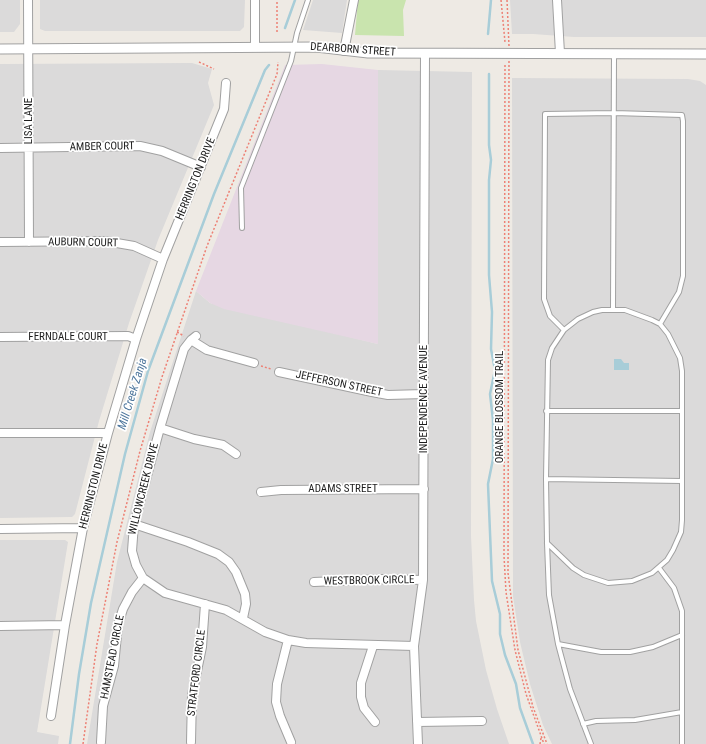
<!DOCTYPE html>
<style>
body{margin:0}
canvas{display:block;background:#eeeae4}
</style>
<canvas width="706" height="744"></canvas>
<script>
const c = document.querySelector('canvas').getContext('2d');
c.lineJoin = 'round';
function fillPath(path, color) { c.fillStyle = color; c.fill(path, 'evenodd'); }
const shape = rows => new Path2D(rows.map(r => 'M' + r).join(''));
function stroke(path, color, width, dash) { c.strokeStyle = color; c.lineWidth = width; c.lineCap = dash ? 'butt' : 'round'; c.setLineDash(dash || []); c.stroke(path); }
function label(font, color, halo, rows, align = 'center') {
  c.font = font + ' "Roboto Condensed",sans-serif'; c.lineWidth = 3.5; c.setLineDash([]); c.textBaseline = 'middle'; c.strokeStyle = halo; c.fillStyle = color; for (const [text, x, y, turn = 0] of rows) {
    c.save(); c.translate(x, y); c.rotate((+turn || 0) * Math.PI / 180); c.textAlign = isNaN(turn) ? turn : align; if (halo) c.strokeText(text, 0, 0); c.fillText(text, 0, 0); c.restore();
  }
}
const residential = shape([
 [0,0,20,0,20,24,14,32,0,32],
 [40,0,245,0,244,27,240,31,45,31,40,29],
 [313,0,347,0,342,33,303,30],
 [510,0,706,0,706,37,574,37,533,34,512,34],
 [192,63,212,69,208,83,214,105,158,240,129,323,99,421,75,514,72,517,0,518,0,64],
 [378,70,472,72,471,536,474,600,476,621,486,670,497,709,509,744,87,744,117,562,150,432,196,291,210,303,378,344],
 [512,78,688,79,700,81,706,85,706,744,552,744,543,725,530,684,520,642,513,596],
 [0,540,65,540,68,542,37,732,59,736,58,744,0,744]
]);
const industrial = shape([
 [322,64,378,70,378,344,224,309,210,303,196,291,285,65]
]);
const grass = shape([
 [358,0,406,0,403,10,404,36,355,35]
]);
const water = shape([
 [614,359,621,359,624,363,629,363,629,370,614,370]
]);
const stream = shape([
 [285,28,295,0],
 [488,34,491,0],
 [489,74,489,145,491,160,489,180,489,275,492,312,491,349,495,370,490,394,493,420,493,459,488,484,492,581,500,614,500,634,505,655,516,684,520,708,533,744],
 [70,744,79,674,91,603,125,454,148,371,214,194,265,70,269,65]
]);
const path = shape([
 [501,0,505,42],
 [507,0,509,46],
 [277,32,277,0],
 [509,61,508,573,518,650,533,707,547,744],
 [199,62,214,69],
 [505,65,504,556,506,592,515,650,526,694,544,744],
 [177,332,184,336],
 [261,366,271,369],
 [83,744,97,644,117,542,140,451,162,377,207,246,277,74,278,62],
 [540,744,541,738]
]);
const service = shape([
 [242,228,241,188,291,61,297,33,308,0],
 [613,309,614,54],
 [564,330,550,316,544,299,545,114,614,113,682,115,683,121,683,276,679,292,660,324],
 [546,411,682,411],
 [546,479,682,481],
 [547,543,573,568,584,575,608,583,632,581,652,573,667,560,673,550,681,532,682,520,682,371,680,358,668,334,660,324,652,320,625,310,602,310,593,312,578,319,564,330,552,348,548,360,546,479,547,543,549,595,558,644,570,689,591,744],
 [659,568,674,588,682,611,682,744],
 [558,644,601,652,630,652,653,647,682,635],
 [583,724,596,721,635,720,682,712]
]);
const minor = shape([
 [28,0,29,242],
 [557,0,560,53],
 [255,47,255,0],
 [344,51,354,0],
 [0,148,140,146,162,151,201,167],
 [0,242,105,241,134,246,163,259],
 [196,336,191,340,184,349,160,428,134,524,132,551,136,565,143,578,165,593,226,610,265,632,288,640,306,643,414,646],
 [0,337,128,336,136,339],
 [191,340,207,350,254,363],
 [279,372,372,392,388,395,424,394],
 [160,428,194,439,223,445,236,454],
 [0,433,108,433],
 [261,492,281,490,424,489],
 [134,524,188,542,218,554,229,562,236,572,245,594,246,604,243,618],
 [0,529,83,528],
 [314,582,383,579,423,580],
 [0,626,65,625],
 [288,640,277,684,276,702,280,716,291,742],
 [373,646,361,683,361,697,364,708,375,722],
 [51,716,65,625,83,528,108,433,136,339,163,259,224,109,226,83],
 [417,722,482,721],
 [101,742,103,706,114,666,118,625,123,609,132,592,143,578],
 [191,742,192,695,202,647,205,604],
 [418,744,414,646,423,580,425,53]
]);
const tertiary = shape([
 [0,49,316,47,368,53,706,54]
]);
const streetNames = [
 ["DEARBORN STREET",353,50,4],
 ["LISA LANE",29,121,-90],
 ["AMBER COURT",102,147,-1],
 ["HERRINGTON DRIVE",196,179,-68],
 ["AUBURN COURT",83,243,1],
 ["FERNDALE COURT",68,337],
 ["JEFFERSON STREET",339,384,12],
 ["INDEPENDENCE AVENUE",424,399,-90],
 ["ORANGE BLOSSOM TRAIL",500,407,-90],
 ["HERRINGTON DRIVE",94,486,-76],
 ["WILLOWCREEK DRIVE",144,489,-76],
 ["ADAMS STREET",343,489],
 ["WESTBROOK CIRCLE",369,581,-1],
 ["HAMSTEAD CIRCLE",113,657,-79],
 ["STRATFORD CIRCLE",197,673,-83]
];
const waterNames = [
 ["Mill Creek Zanja",133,394,-73]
];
fillPath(residential, '#dbdada');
fillPath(industrial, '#e6d7e3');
fillPath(grass, '#c9e4ae');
fillPath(water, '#a8cdd8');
stroke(stream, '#a8cdd8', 2.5);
stroke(service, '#a1a1a1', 6);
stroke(minor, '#a1a1a1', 10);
stroke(tertiary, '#a1a1a1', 11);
stroke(path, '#ed8175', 1.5, [2, 2]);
stroke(service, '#fff', 4);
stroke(minor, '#fff', 8);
stroke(tertiary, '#fff', 9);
label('11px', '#1d1d1d', '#fff', streetNames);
label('italic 12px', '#4f779d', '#fff', waterNames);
</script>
